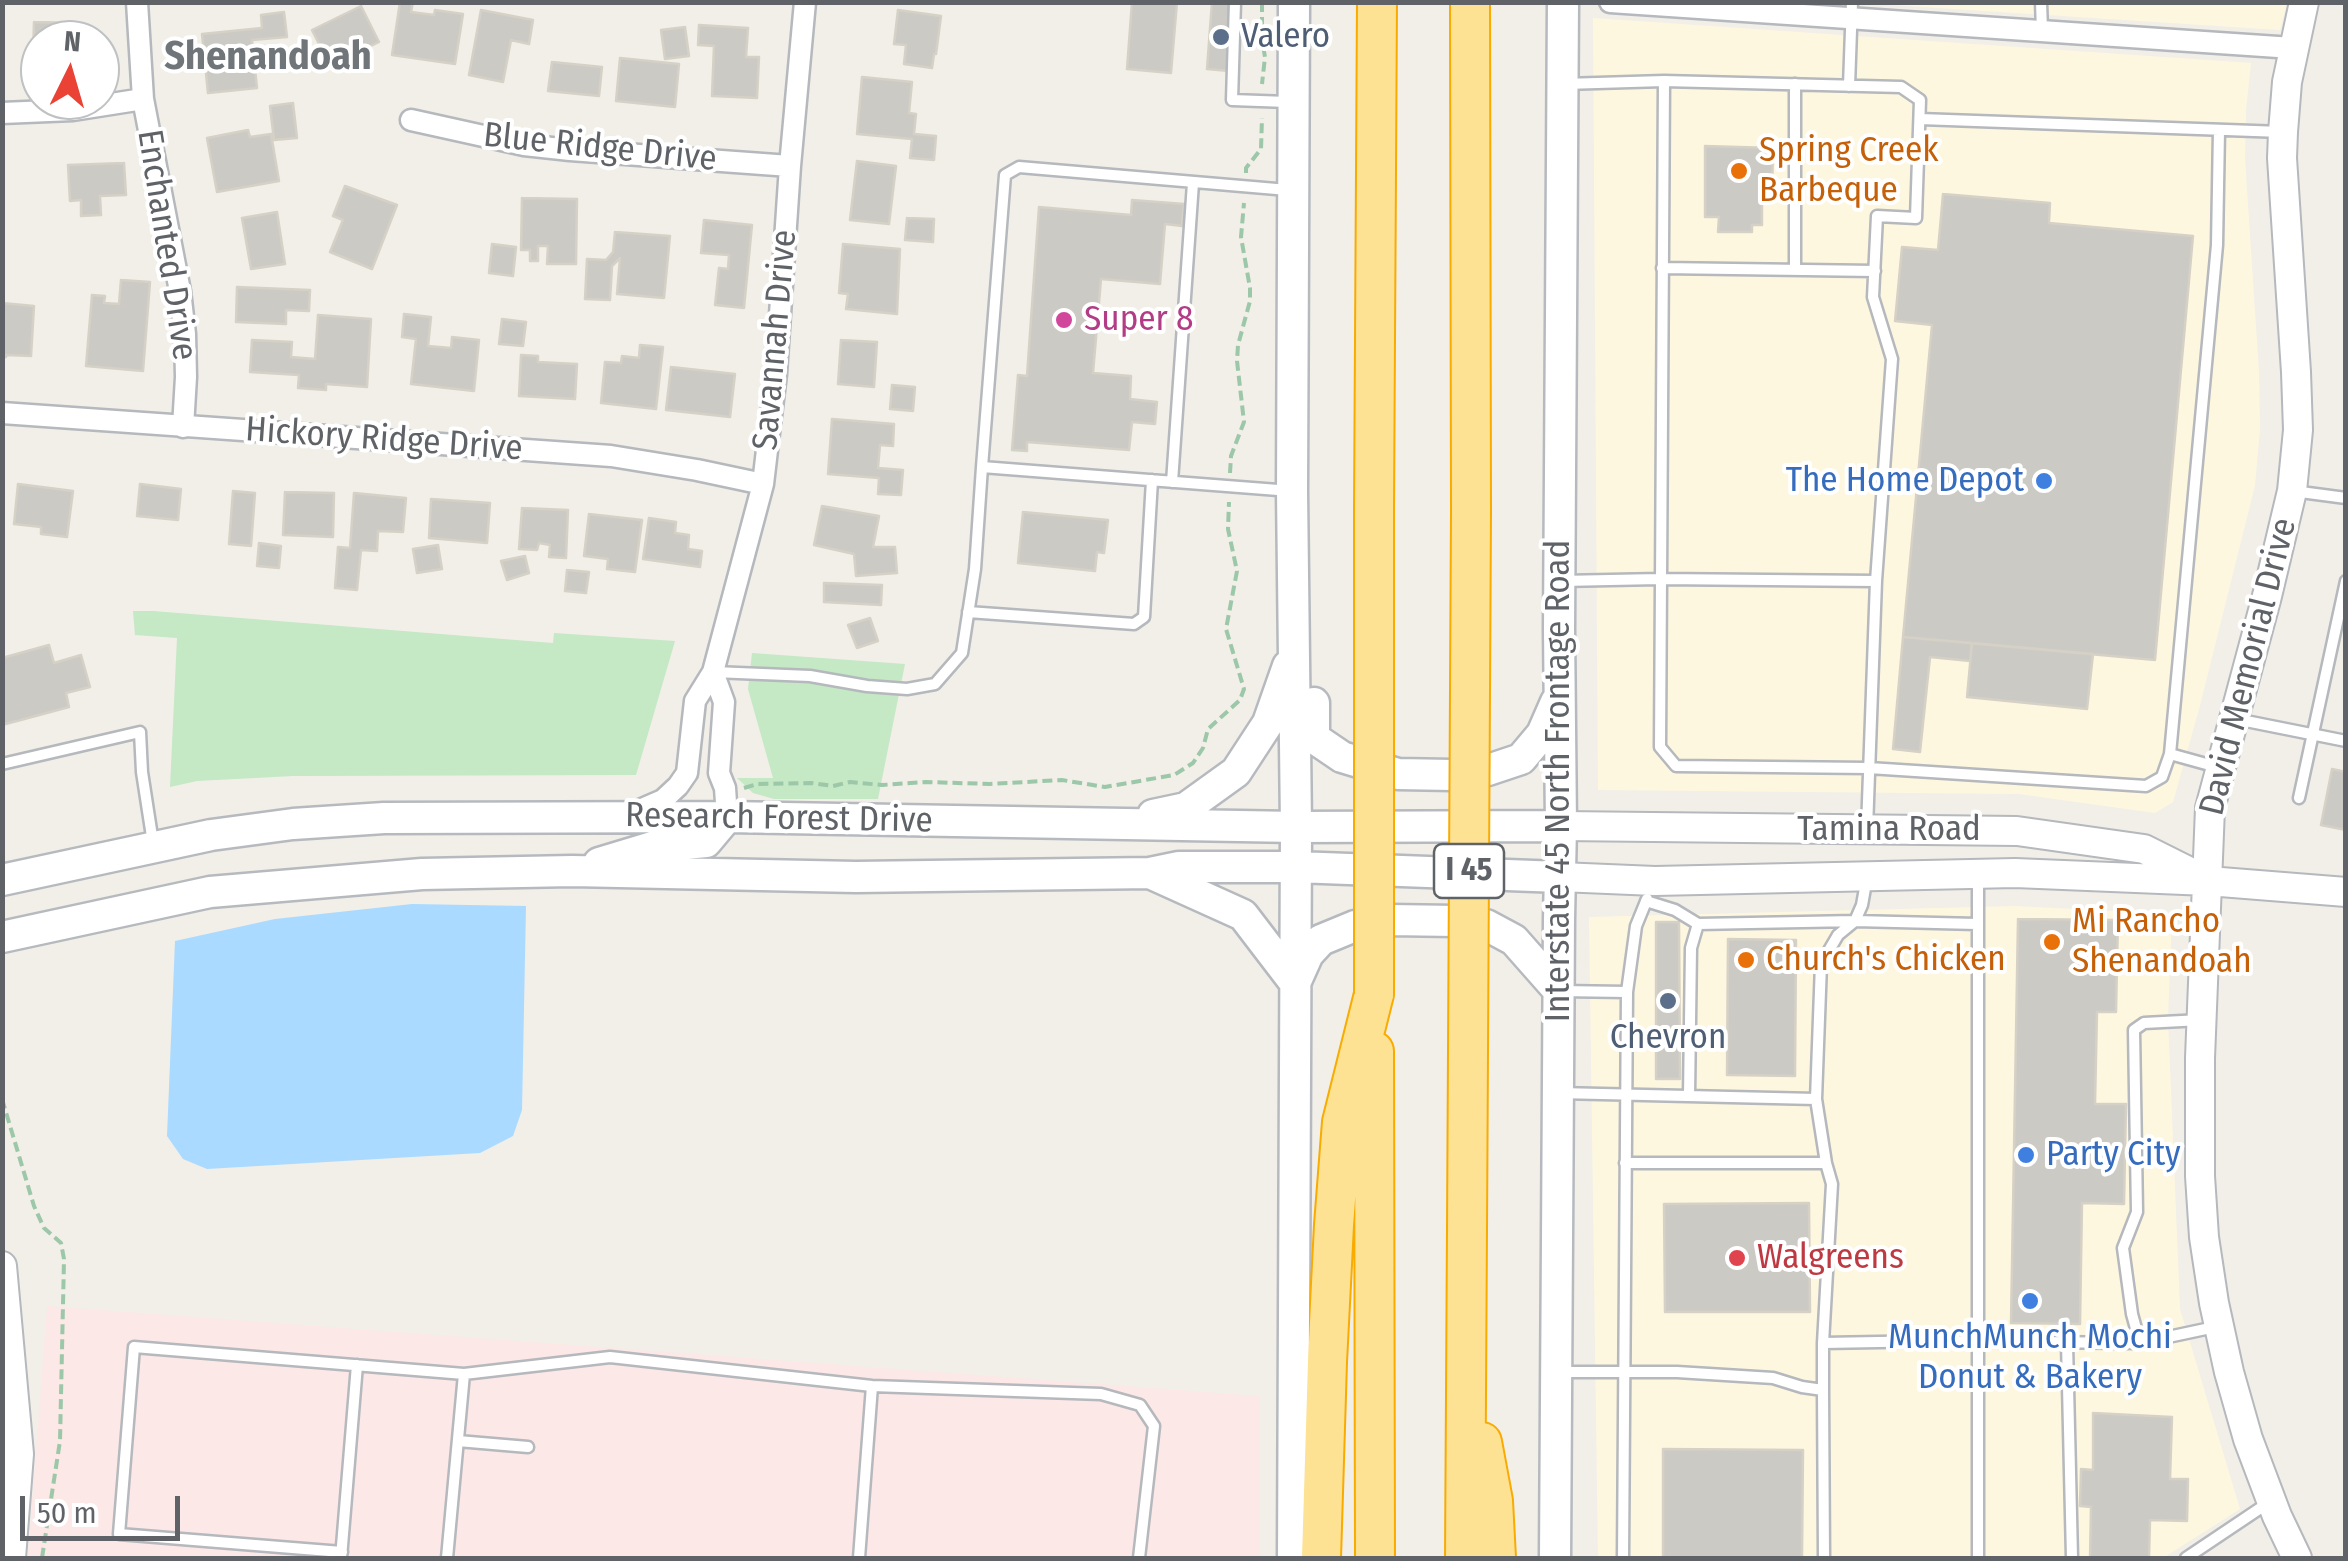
<!DOCTYPE html>
<style>
body{margin:0}
#map{position:relative;width:2348px;height:1561px;overflow:hidden;background:#f1efe8;font-family:"Fira Sans Condensed",sans-serif}
canvas{display:block}
.frame{position:absolute;inset:0;border:5px solid #5f6368;pointer-events:none}
.north{position:absolute;left:20px;top:20px;width:100px;height:100px;box-sizing:border-box;background:#fff;border:2px solid #bfc1c3;border-radius:50%;rotate:5deg;font-size:28px;font-weight:700;line-height:40px;text-align:center;color:#5f6368}
.north::after{content:'';display:block;margin:auto;width:35px;height:45px;background:#ea4335;clip-path:polygon(50% 0,100% 100%,50% 72%,0 100%)}
.scale{position:absolute;left:20px;top:1496px;width:160px;height:45px;box-sizing:border-box;border:5px solid #5f6368;border-top:0;padding-left:12px;font-size:30px;line-height:35px;white-space:nowrap;color:#5f6368;-webkit-text-stroke:8px #fff;paint-order:stroke}
</style>
<div id="map">
<canvas width="2348" height="1561"></canvas>
<div class="frame"></div>
<div class="north">N</div>
<div class="scale">50 m</div>
</div>
<script>
const c = document.querySelector('canvas').getContext('2d');
c.lineJoin = 'round';
function fillPath(path, color) { c.fillStyle = color; c.fill(path, 'evenodd'); }
const shape = rows => new Path2D(rows.map(r => 'M' + r).join(''));
function stroke(path, color, width, dash) { c.strokeStyle = color; c.lineWidth = width; c.lineCap = dash ? 'butt' : 'round'; c.setLineDash(dash || []); c.stroke(path); }
function label(font, color, halo, rows, align = 'center') {
  c.font = font + ' "Fira Sans Condensed",sans-serif'; c.lineWidth = 8; c.setLineDash([]); c.textBaseline = 'middle'; c.strokeStyle = halo; c.fillStyle = color; for (const [text, x, y, turn = 0] of rows) {
    c.save(); c.translate(x, y); c.rotate((+turn || 0) * Math.PI / 180); c.textAlign = isNaN(turn) ? turn : align; if (halo) c.strokeText(text, 0, 0); c.fillText(text, 0, 0); c.restore();
  }
}
const commercial = shape([
 [1861,3,2287,3,2280,30],
 [1593,18,2251,63,2246,110,2245,159,2259,373,2260,429,2255,485,2199,709,2173,802,2155,813,2019,794,1598,790],
 [2015,906,2172,914,2168,1019,2180,1309,2240,1509,2163,1558,1598,1558,1589,917]
]);
const medical = shape([
 [47,1306,1260,1396,1260,1558,28,1558]
]);
const green = shape([
 [133,611,153,611,553,643,554,633,675,641,636,775,293,776,197,781,170,787,177,638,135,635],
 [752,653,905,664,878,799,774,799,753,793,737,778,773,778,748,689]
]);
const water = shape([
 [412,904,526,906,522,1110,513,1136,480,1153,207,1169,183,1159,167,1136,175,941,275,919]
]);
const building = shape([
 [400,2,413,2,411,12,434,15,435,10,463,14,455,64,392,55,400,2],
 [1132,2,1177,2,1171,73,1127,69,1132,2],
 [1212,2,1234,4,1229,71,1207,69,1212,2],
 [361,6,379,42,330,66,312,30,361,6],
 [481,10,533,20,529,44,511,40,503,82,469,75,481,10],
 [898,10,941,16,936,54,934,54,932,68,904,64,906,45,894,44,898,10],
 [284,12,287,37,252,40,257,88,208,93,202,34,262,28,261,15,284,12],
 [34,22,78,23,78,35,89,35,89,40,40,40,40,59,33,59,34,22],
 [699,25,748,28,746,57,759,57,757,98,712,96,714,46,698,45,699,25],
 [685,27,689,56,665,59,661,30,685,27],
 [620,58,679,64,675,107,616,101,620,58],
 [552,62,602,67,599,96,548,91,552,62],
 [862,77,912,82,909,113,916,114,914,134,936,136,934,160,910,158,912,139,857,134,862,77],
 [293,103,297,138,274,140,270,106,293,103],
 [248,130,250,137,271,134,279,181,217,192,207,138,248,130],
 [1705,146,1773,148,1772,193,1762,194,1762,225,1752,225,1752,232,1718,232,1719,217,1705,217,1705,146],
 [857,161,896,166,889,224,850,220,857,161],
 [124,163,126,195,100,196,101,215,81,216,81,200,70,201,68,165,124,163],
 [345,186,397,205,372,269,330,252,343,220,333,216,345,186],
 [1943,194,2050,203,2049,223,2193,236,2155,660,1903,637,1932,325,1895,321,1902,247,1938,250,1943,194],
 [522,198,577,199,576,264,547,264,548,246,538,246,538,261,530,261,530,250,521,250,522,198],
 [1132,200,1184,204,1182,226,1165,224,1160,284,1101,279,1093,373,1131,376,1130,399,1157,402,1155,424,1132,422,1129,450,1027,442,1027,451,1012,450,1018,375,1027,376,1039,207,1131,215,1132,200],
 [277,212,285,264,251,269,242,218,277,212],
 [907,218,934,219,933,242,905,240,907,218],
 [704,220,752,225,744,308,715,305,719,268,728,269,729,255,701,253,704,220],
 [615,232,670,236,664,298,617,294,620,258,612,266,610,300,585,299,587,259,606,260,613,252,615,232],
 [492,244,516,247,513,276,489,273,492,244],
 [843,244,900,249,897,314,846,309,848,294,839,293,843,244],
 [121,280,150,282,143,371,86,366,92,295,105,296,104,303,119,304,121,280],
 [237,287,310,290,309,311,286,310,286,324,236,322,237,287],
 [2,303,34,306,31,356,6,355,6,357,2,357,2,303],
 [404,314,431,317,428,346,451,348,452,337,479,340,474,391,411,384,416,339,402,337,404,314],
 [318,315,371,319,367,387,326,384,326,390,298,388,299,375,250,372,252,340,292,342,291,357,315,359,318,315],
 [502,319,526,322,523,346,499,344,502,319],
 [841,340,877,342,874,387,838,384,841,340],
 [640,345,663,347,656,409,601,403,605,362,621,363,622,356,639,358,640,345],
 [521,355,538,356,538,362,577,364,575,399,519,396,521,355],
 [671,367,735,374,730,417,666,410,671,367],
 [892,385,915,387,913,411,890,409,892,385],
 [832,419,894,424,893,446,880,445,878,468,903,470,901,495,878,494,879,478,828,474,832,419],
 [18,484,73,491,67,537,41,534,41,527,14,524,18,484],
 [140,484,181,489,178,520,137,516,140,484],
 [233,491,255,493,251,546,229,544,233,491],
 [285,492,334,493,333,537,283,535,285,492],
 [354,493,406,498,403,532,378,531,377,551,361,550,357,590,335,588,338,547,350,548,354,493],
 [431,499,490,503,487,543,429,538,431,499],
 [822,506,879,516,873,547,895,547,897,573,856,576,854,554,814,545,822,506],
 [522,508,568,510,566,558,549,557,550,545,539,543,537,550,519,549,522,508],
 [1023,512,1108,520,1104,553,1097,552,1095,571,1018,563,1023,512],
 [589,514,642,520,635,572,607,569,608,559,584,556,589,514],
 [649,518,676,522,675,533,689,535,688,549,702,551,700,567,643,559,649,518],
 [259,543,281,546,279,568,257,566,259,543],
 [438,545,442,569,417,573,413,549,438,545],
 [525,556,529,573,507,580,501,561,525,556],
 [567,570,589,572,586,593,565,591,567,570],
 [824,583,882,585,881,605,824,602,824,583],
 [870,618,878,641,857,648,848,625,870,618],
 [1903,637,1972,643,1970,661,1930,657,1920,752,1893,749,1903,637],
 [1972,643,2093,654,2087,709,1967,697,1972,643],
 [49,645,54,663,81,655,90,687,66,693,69,707,2,725,2,658,49,645],
 [2332,769,2346,772,2346,830,2321,825,2332,769],
 [2018,919,2118,920,2116,1012,2097,1012,2095,1104,2126,1104,2124,1204,2082,1203,2080,1324,2011,1323,2018,919],
 [1656,922,1679,922,1680,1079,1656,1079,1656,922],
 [1728,939,1796,940,1795,1076,1727,1075,1728,939],
 [1809,1203,1810,1312,1665,1312,1664,1204,1809,1203],
 [2093,1413,2172,1417,2170,1479,2188,1479,2187,1521,2150,1520,2149,1558,2090,1558,2091,1507,2080,1506,2081,1469,2093,1470,2093,1413],
 [1663,1449,1803,1450,1802,1558,1663,1558,1663,1449]
]);
const path = shape([
 [1262,2,1262,40,1265,57,1262,84],
 [1246,173,1246,168,1261,149,1262,118],
 [1230,473,1231,456,1244,422,1237,361,1238,345,1250,301,1250,288,1241,237,1244,203],
 [744,788,757,784,811,783,833,786,850,782,882,785,926,782,990,784,1062,780,1105,787,1174,775,1193,763,1203,748,1208,729,1240,700,1244,689,1226,629,1237,571,1228,529,1229,502],
 [2,1099,34,1206,44,1228,61,1243,64,1259,60,1441,42,1558]
]);
const service = shape([
 [1235,2,1232,100,1288,102],
 [2041,2,2042,31],
 [1664,81,1901,87,1920,100,1916,218,1877,216,1873,297,1892,359,1876,581],
 [1564,84,1664,81,1660,747,1676,766,1869,768,2146,786,2162,777,2170,754,2217,245,2219,130],
 [1849,86,1852,2],
 [1920,119,2282,132],
 [1288,190,1019,167,1005,175,982,467,1291,491],
 [1662,268,1875,271],
 [1795,270,1795,84],
 [1172,482,1193,183],
 [2293,491,2346,498],
 [1561,581,1659,579,1876,581,1867,829],
 [968,612,1134,624,1144,617,1152,480],
 [714,672,810,676,867,686,907,689,935,684,962,653,975,569,982,467],
 [2236,719,2346,741],
 [2170,754,2217,767],
 [2,764,140,732,142,772,153,843],
 [2299,798,2346,581],
 [1978,874,1978,1558],
 [1646,901,1675,910,1698,924,1855,921,1977,924],
 [1560,991,1627,992,1636,926,1647,899],
 [1559,1093,1816,1099,1821,964,1838,935,1855,921,1862,905,1867,877],
 [1689,1096,1691,948,1698,924],
 [1816,1099,1826,1163,1832,1184,1823,1343],
 [1625,1163,1826,1163],
 [2067,1343,2072,1558],
 [2140,1343,2132,1314,2123,1248,2137,1212,2134,1030,2144,1023,2201,1020],
 [1562,1372,1677,1372,1773,1378,1802,1387,1823,1390,1823,1343,1935,1341,2140,1343,2215,1327],
 [1823,1390,1824,1558],
 [458,1441,528,1447],
 [342,1552,119,1534,134,1347,464,1374,610,1357,872,1386,1101,1394,1140,1405,1154,1426,1139,1558],
 [341,1558,357,1365],
 [447,1558,464,1374],
 [859,1558,872,1386],
 [1623,1558,1627,992],
 [2186,1558,2268,1503]
]);
const minor = shape([
 [137,2,143,99,180,291,185,334,186,377,183,427],
 [1610,2,2293,48],
 [2,113,73,110,143,99],
 [411,120,524,145,570,150,790,166],
 [2,413,611,456,697,470,763,484],
 [713,672,724,702,719,773,725,788,727,817],
 [633,813,663,800,678,786,687,773,695,701,713,672,763,484,776,374,790,166,805,2]
]);
const tertiary = shape([
 [1561,826,2017,831,2144,849,2198,876],
 [1560,877,1655,881,2015,873,2208,881,2346,892],
 [2,1266,19,1454,11,1558],
 [2297,1558,2277,1516,2248,1439,2229,1372,2214,1303,2204,1237,2200,1176,2200,1058,2210,808,2267,596,2292,491,2298,430,2296,372,2282,158,2283,132,2287,82,2304,2]
]);
const secondary = shape([
 [1314,703,1314,738,1342,757,1398,774,1452,775,1488,770,1521,759,1542,734,1556,702],
 [1153,815,1186,808,1236,772,1268,723,1288,666],
 [599,863,652,847,706,842,727,817],
 [1150,873,1243,915,1295,983,1308,954,1321,940,1355,926,1389,920,1456,921,1486,925,1514,940,1559,991],
 [2,880,211,835,293,824,384,818,727,817,1296,827,1561,826],
 [2,937,210,892,422,874,572,871,856,877,1150,873,1179,867,1296,867,1560,877],
 [1293,1558,1296,827,1292,491,1294,2],
 [1555,1558,1559,919,1561,826,1559,628,1563,2]
]);
const motorway = shape([
 [1470,2,1471,511],
 [1374,508,1377,2],
 [1374,1051,1375,1558],
 [1482,1442,1493,1501,1496,1558],
 [1321,1558,1327,1362,1334,1225,1342,1122,1374,994],
 [1465,1558,1467,1230]
]);
const motorwayBridge = shape([
 [1374,508,1374,994],
 [1467,1230,1471,511]
]);
const markers = [
 [1221,37,10,"#5c6f8a"],
 [1739,171,10,"#e8710a"],
 [1064,320,10,"#d1479c"],
 [2044,481,10,"#3f7fe0"],
 [2052,942,10,"#e8710a"],
 [1746,960,10,"#e8710a"],
 [1668,1001,10,"#5c6f8a"],
 [2026,1155,10,"#3f7fe0"],
 [1737,1258,10,"#e0444e"],
 [2030,1301,10,"#3f7fe0"]
];
const shields = [
 [1469,871,70]
];
const shieldNames = [
 ["I 45",1469,871]
];
const serviceNames = [
 ["Valero",1241,37],
 ["Chevron",1668,1038,"center"]
];
const streetNames = [
 ["Blue Ridge Drive",600,148,6],
 ["Enchanted Drive",166,245,81],
 ["Savannah Drive",776,340,-85],
 ["Hickory Ridge Drive",384,440,4],
 ["David Memorial Drive",2249,667,-76],
 ["Interstate 45 North Frontage Road",1559,781,-90],
 ["Research Forest Drive",779,819,1],
 ["Tamina Road",1889,830]
];
const foodNames = [
 ["Spring Creek",1759,151],
 ["Barbeque",1759,191],
 ["Mi Rancho",2072,922],
 ["Shenandoah",2072,962],
 ["Church's Chicken",1766,960]
];
const hotelNames = [
 ["Super 8",1084,320]
];
const shopNames = [
 ["The Home Depot",2024,481],
 ["Party City",2046,1155,"left"],
 ["MunchMunch Mochi",2030,1338,"center"],
 ["Donut & Bakery",2030,1378,"center"]
];
const healthNames = [
 ["Walgreens",1757,1258]
];
const quarterNames = [
 ["Shenandoah",268,58]
];
fillPath(commercial, '#fef7e0');
fillPath(medical, '#fce8e6');
fillPath(green, '#c5e8c5');
fillPath(water, '#aadaff');
fillPath(building, '#cccac5');
stroke(building, '#d6d1c6', 2.5);
stroke(service, '#b5b8bc', 15);
stroke(minor, '#b5b8bc', 25);
stroke(tertiary, '#b5b8bc', 32);
stroke(secondary, '#b6babf', 35);
stroke(motorway, '#f9ab00', 42);
stroke(path, '#9cc7a9', 4, [10, 5]);
stroke(service, '#fff', 10);
stroke(minor, '#fff', 20);
stroke(tertiary, '#fff', 28);
stroke(secondary, '#fff', 30);
stroke(motorway, '#fde293', 38);
stroke(motorwayBridge, '#f9ab00', 42, []);
stroke(motorwayBridge, '#fde293', 38);
for (const [x, y, r, color] of markers) { const dot = new Path2D(); dot.arc(x, y, r, 0, 2 * Math.PI); c.fillStyle = color; c.fill(dot); stroke(dot, '#fff', 4); }
for (const [x, y, w] of shields) { const box = new Path2D(); box.roundRect(x - w / 2, y - 27, w, 54, 8); c.fillStyle = '#fff'; c.fill(box); stroke(box, '#5f6368', 2.5); }
label('bold 32px', '#5f6368', null, shieldNames);
label('35px', '#4e5e75', '#fff', serviceNames, 'left');
label('35px', '#5f6368', '#fff', streetNames);
label('35px', '#c56008', '#fff', foodNames, 'left');
label('35px', '#b23c85', '#fff', hotelNames, 'left');
label('35px', '#366cbe', '#fff', shopNames, 'right');
label('35px', '#be3a42', '#fff', healthNames, 'left');
label('bold 40px', '#70757a', '#fff', quarterNames);
</script>
